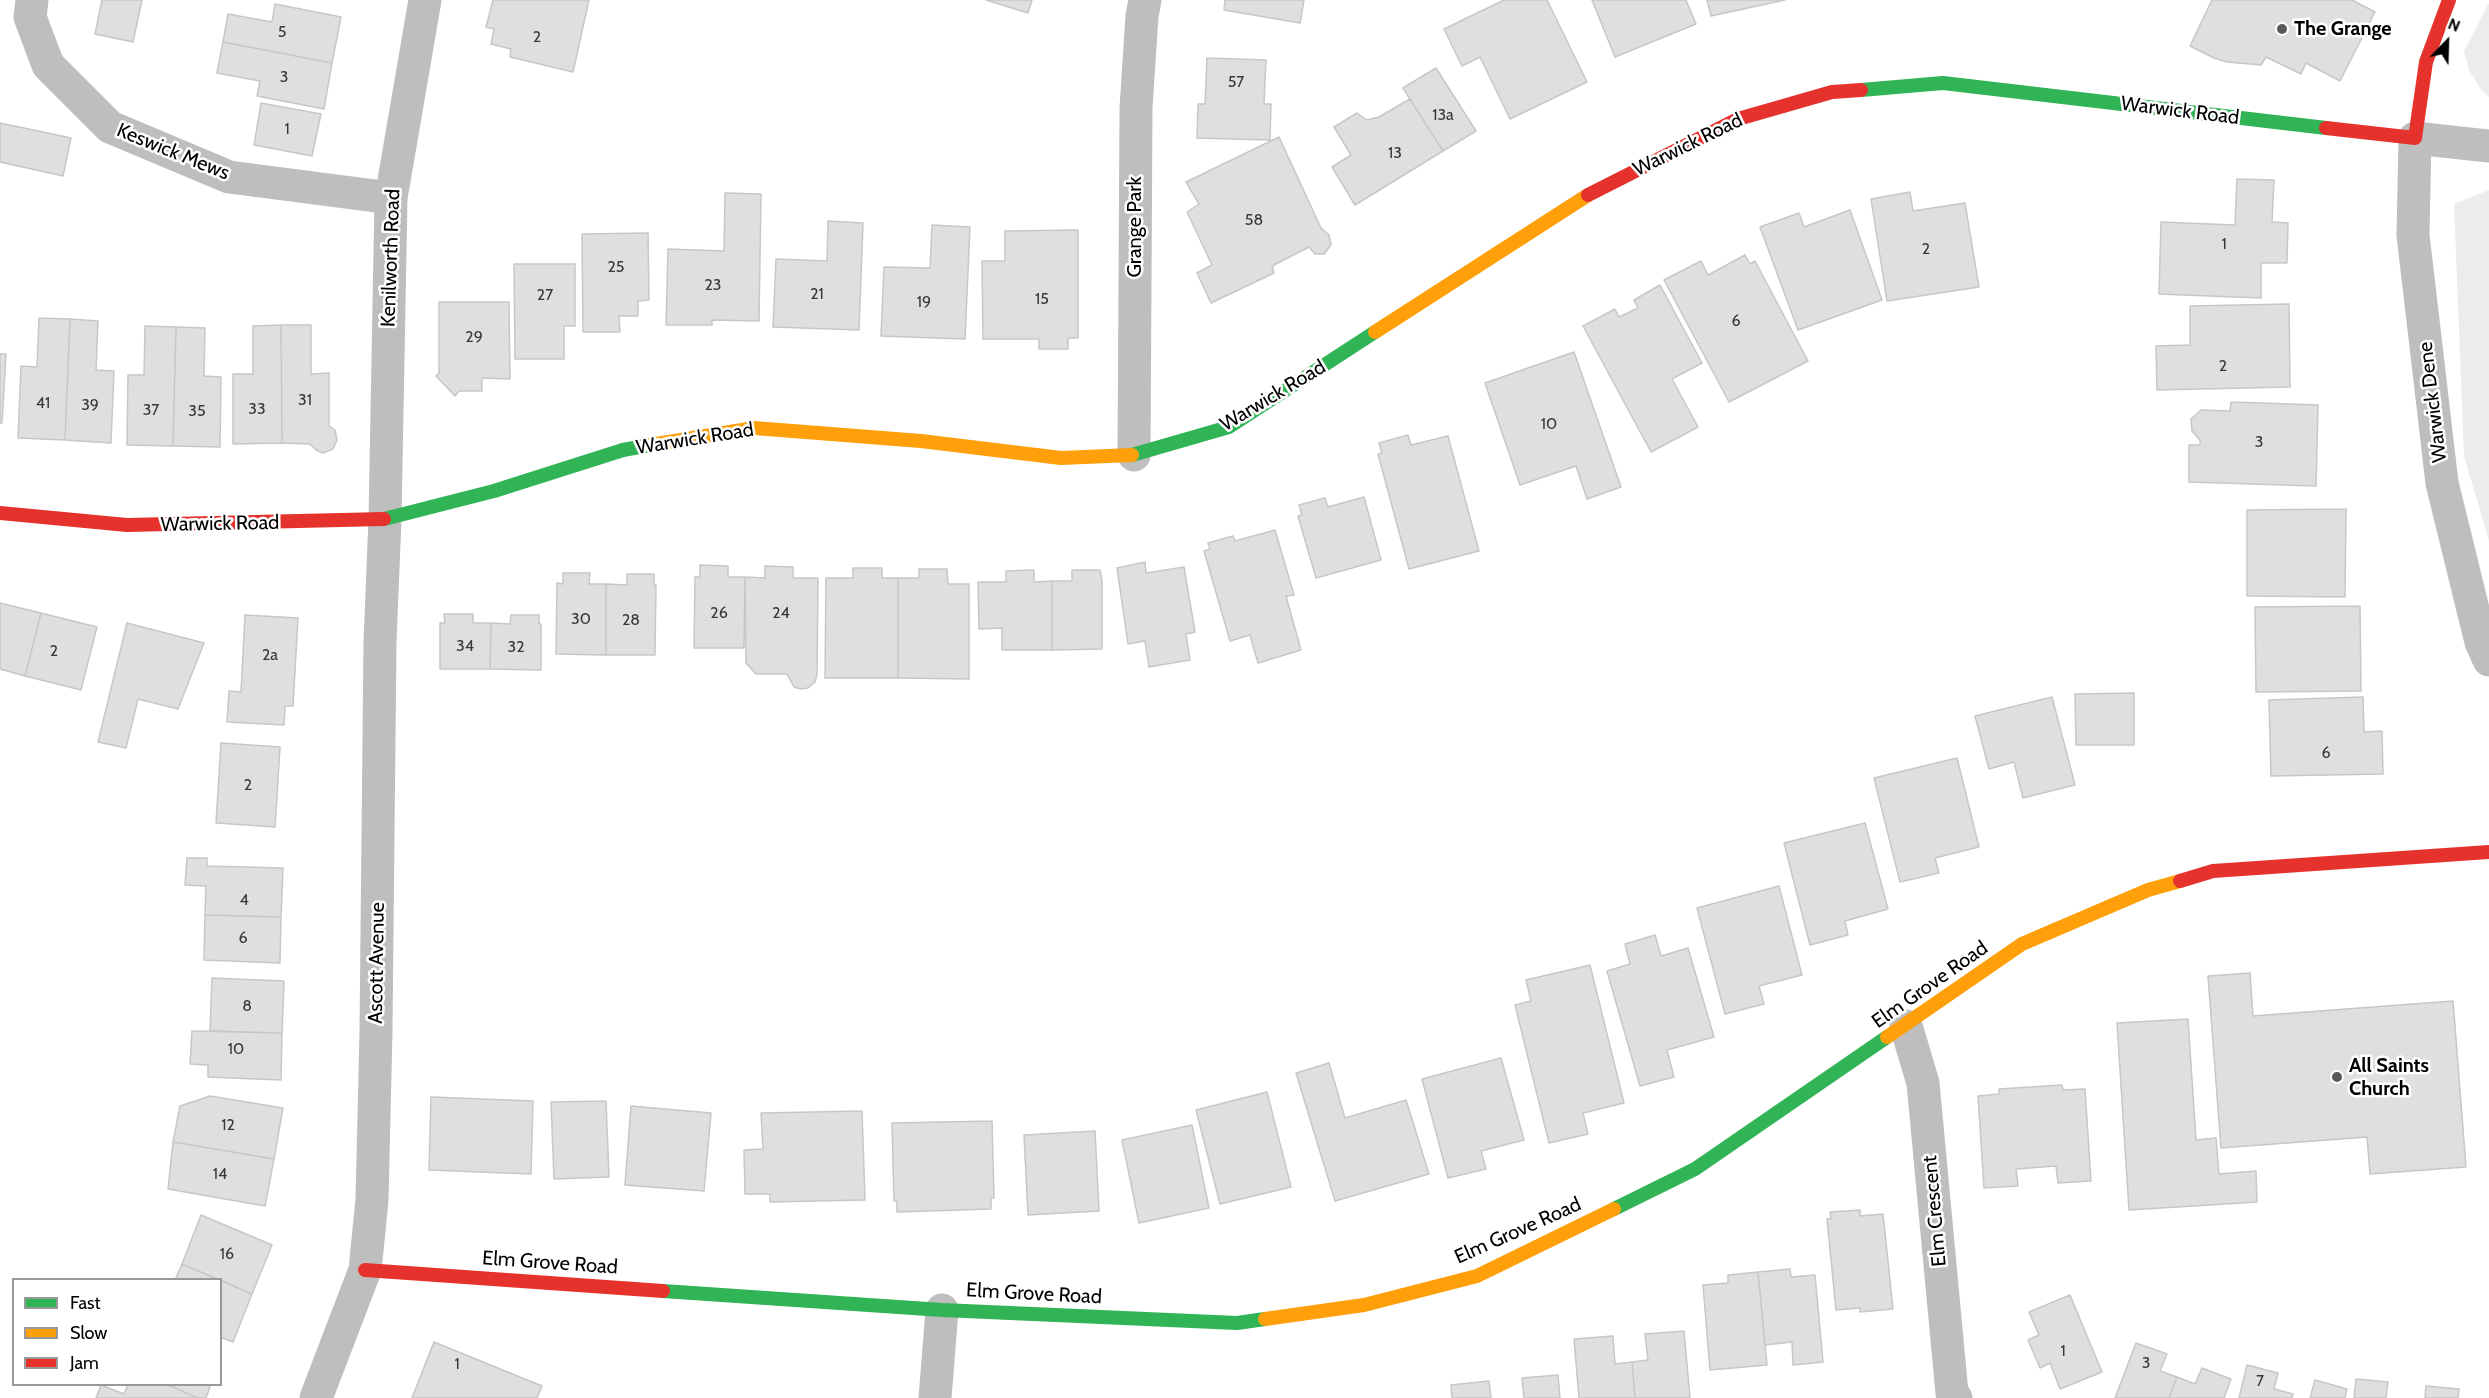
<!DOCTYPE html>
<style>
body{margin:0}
#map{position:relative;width:2489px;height:1398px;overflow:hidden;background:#fff;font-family:Cabin,sans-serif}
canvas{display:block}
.legend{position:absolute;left:12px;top:1278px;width:210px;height:108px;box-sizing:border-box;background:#fff;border:2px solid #999;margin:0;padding:8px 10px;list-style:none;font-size:18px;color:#000}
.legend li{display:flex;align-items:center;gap:12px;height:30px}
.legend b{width:30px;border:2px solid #999}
.north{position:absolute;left:2417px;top:12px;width:60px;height:60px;-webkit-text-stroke:4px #fff;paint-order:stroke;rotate:23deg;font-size:16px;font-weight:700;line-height:24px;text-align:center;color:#000}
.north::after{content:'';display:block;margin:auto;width:21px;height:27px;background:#000;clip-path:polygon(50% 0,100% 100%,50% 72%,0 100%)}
</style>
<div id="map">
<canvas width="2489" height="1398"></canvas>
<ul class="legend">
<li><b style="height:8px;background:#30b455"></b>Fast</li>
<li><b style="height:8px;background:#ff9f0a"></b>Slow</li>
<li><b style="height:8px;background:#e5322d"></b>Jam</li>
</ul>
<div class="north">N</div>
</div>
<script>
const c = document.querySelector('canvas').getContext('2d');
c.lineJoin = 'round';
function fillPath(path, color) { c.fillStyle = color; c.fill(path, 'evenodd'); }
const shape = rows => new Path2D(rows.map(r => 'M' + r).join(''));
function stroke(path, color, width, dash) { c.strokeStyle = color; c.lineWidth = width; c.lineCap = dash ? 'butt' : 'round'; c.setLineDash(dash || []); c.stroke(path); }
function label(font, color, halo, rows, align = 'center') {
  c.font = font + ' Cabin,sans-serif'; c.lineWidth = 5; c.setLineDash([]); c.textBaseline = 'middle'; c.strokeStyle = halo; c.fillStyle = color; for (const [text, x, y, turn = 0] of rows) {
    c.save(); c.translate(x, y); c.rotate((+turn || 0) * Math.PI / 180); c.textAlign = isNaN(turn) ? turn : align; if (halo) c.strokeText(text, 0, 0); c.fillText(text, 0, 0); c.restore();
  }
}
const green = shape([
 [2489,3,2489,97,2482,91,2469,70,2464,51],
 [2489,190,2489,541,2464,456,2454,204]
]);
const building = shape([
 [102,0,142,0,133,42,95,34,102,0],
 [493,0,589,0,573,72,510,57,511,49,491,44,494,29,486,27,493,0],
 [986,0,1032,0,1028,13,986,0],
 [1225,0,1304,0,1300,23,1224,10,1225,0],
 [1504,0,1547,0,1587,82,1510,119,1480,57,1462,66,1444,29,1504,0],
 [1592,0,1686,0,1696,24,1615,57,1592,0],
 [1707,0,1785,0,1711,16,1707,0],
 [2212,0,2352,0,2375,12,2340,81,2306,63,2301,74,2266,57,2261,65,2227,62,2214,58,2190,46,2212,0],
 [275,4,341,17,332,63,223,42,228,14,272,22,275,4],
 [223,42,332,63,324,109,257,96,260,81,217,73,223,42],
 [1207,58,1266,60,1264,104,1271,104,1270,140,1197,138,1198,104,1205,104,1207,58],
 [1436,68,1476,131,1443,151,1403,88,1436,68],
 [1410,99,1443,151,1355,205,1332,167,1351,155,1334,127,1357,113,1367,120,1379,117,1410,99],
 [261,103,321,114,312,156,254,145,261,103],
 [0,123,71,138,63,176,0,162,0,123],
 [1279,137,1321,228,1329,235,1331,245,1324,254,1315,254,1309,247,1272,266,1274,273,1211,303,1197,273,1212,265,1187,212,1199,204,1186,182,1279,137],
 [2237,179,2274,180,2272,222,2288,223,2287,263,2261,263,2261,298,2159,294,2161,222,2235,225,2237,179],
 [1910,192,1913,211,1965,203,1979,287,1887,301,1871,199,1910,192],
 [725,193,761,194,759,321,712,320,712,325,666,325,668,249,724,251,725,193],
 [1850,210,1882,300,1798,330,1760,227,1799,213,1804,227,1850,210],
 [828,221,863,223,859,330,773,327,776,259,827,261,828,221],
 [932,225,970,227,965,339,881,336,884,267,930,268,932,225],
 [1078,230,1078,338,1068,338,1068,349,1039,349,1039,339,983,339,982,261,1005,261,1005,231,1078,230],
 [648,233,649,300,638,301,638,316,619,316,620,332,583,332,582,234,648,233],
 [1745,255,1750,264,1755,261,1808,361,1729,402,1664,280,1701,261,1708,275,1745,255],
 [514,264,575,264,575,326,564,326,564,359,515,359,514,264],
 [1660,285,1702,363,1672,379,1698,427,1651,452,1583,326,1615,309,1619,317,1638,308,1634,300,1660,285],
 [439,302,509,302,510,379,482,378,482,391,459,391,455,396,436,376,439,373,439,302],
 [2289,304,2290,387,2157,390,2156,346,2190,345,2190,306,2289,304],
 [39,318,70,319,65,440,18,438,21,366,37,367,39,318],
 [70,319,98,321,96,370,114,371,111,443,65,440,70,319],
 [281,325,311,325,311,374,329,373,329,426,335,430,337,440,333,449,323,453,316,450,310,444,282,443,281,325],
 [281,325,282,443,233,444,233,374,253,374,253,326,281,325],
 [145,326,176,327,173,446,127,445,128,375,144,375,145,326],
 [176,327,205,328,204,376,221,377,220,447,173,446,176,327],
 [1574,352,1621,487,1587,499,1576,466,1520,485,1485,383,1574,352],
 [0,354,6,354,2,423,0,423,0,354],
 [2231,402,2318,405,2316,486,2189,482,2189,445,2200,445,2200,440,2192,431,2191,419,2201,410,2230,411,2231,402],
 [1408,435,1411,445,1448,436,1479,551,1409,569,1378,454,1382,453,1379,443,1408,435],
 [1364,497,1381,560,1316,578,1298,516,1302,515,1299,505,1325,498,1328,507,1364,497],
 [2346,509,2345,597,2247,596,2247,510,2346,509],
 [1275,530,1294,595,1286,596,1301,650,1258,663,1250,635,1230,641,1204,551,1210,549,1208,543,1233,536,1235,541,1275,530],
 [1145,562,1146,573,1184,567,1195,632,1186,634,1190,660,1149,667,1145,641,1128,644,1117,568,1145,562],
 [700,565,728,566,728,577,745,577,744,648,694,648,695,577,700,577,700,565],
 [765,566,793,567,793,578,818,578,817,675,815,682,808,688,801,689,794,687,787,674,756,674,746,663,745,577,765,578,765,566],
 [853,568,882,568,882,578,898,578,898,678,825,678,826,578,853,578,853,568],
 [919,569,947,569,948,584,969,584,969,679,898,678,898,578,919,578,919,569],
 [1034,570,1034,582,1052,581,1052,650,1002,650,1002,628,979,629,978,582,1006,582,1006,571,1034,570],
 [1072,570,1100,570,1102,581,1102,649,1052,650,1052,581,1072,581,1072,570],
 [563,573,590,573,589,584,606,584,606,655,556,654,557,583,563,584,563,573],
 [627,574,654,574,654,585,656,585,655,655,606,655,606,584,627,585,627,574],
 [0,603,41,613,25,676,0,669,0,603],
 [2360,606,2361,691,2256,692,2255,607,2360,606],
 [41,613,97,627,81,690,25,676,41,613],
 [444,614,473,614,473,623,491,623,490,669,440,669,440,623,445,623,444,614],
 [245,615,298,618,293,706,285,706,284,725,227,722,229,691,241,692,245,615],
 [511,615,539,615,539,624,541,624,541,670,490,669,491,623,510,624,511,615],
 [127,623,204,643,178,709,138,699,126,748,98,742,127,623],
 [2134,693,2134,745,2076,745,2075,694,2134,693],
 [2052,697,2075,785,2023,798,2014,762,1989,769,1975,716,2052,697],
 [2363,697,2364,732,2382,731,2383,774,2271,776,2269,700,2363,697],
 [221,743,280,747,275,827,216,823,221,743],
 [1957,758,1979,847,1935,858,1939,873,1900,882,1874,778,1957,758],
 [1865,823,1888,909,1845,921,1848,935,1810,945,1784,843,1865,823],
 [187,858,207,858,207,866,283,868,281,917,205,915,206,886,185,885,187,858],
 [1779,886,1802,975,1759,986,1764,1004,1725,1014,1697,908,1779,886],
 [205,915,281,917,280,963,204,960,205,915],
 [1655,935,1661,956,1688,948,1714,1037,1667,1050,1674,1077,1640,1086,1607,971,1630,964,1625,944,1655,935],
 [1590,965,1624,1103,1583,1113,1588,1134,1549,1143,1515,1005,1531,1001,1526,980,1590,965],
 [2250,973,2253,1016,2453,1001,2466,1167,2370,1174,2367,1137,2221,1148,2208,976,2250,973],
 [212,978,284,981,282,1033,210,1031,212,978],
 [2188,1019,2196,1140,2216,1138,2219,1174,2256,1171,2257,1202,2129,1210,2117,1023,2188,1019],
 [192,1031,282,1033,281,1080,208,1077,208,1065,190,1064,192,1031],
 [1501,1058,1524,1140,1481,1151,1486,1169,1448,1178,1422,1079,1501,1058],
 [1329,1063,1345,1118,1406,1100,1429,1174,1335,1201,1296,1073,1329,1063],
 [2062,1085,2063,1090,2085,1089,2091,1181,2058,1183,2056,1166,2016,1169,2018,1186,1984,1188,1978,1096,1999,1094,1999,1089,2062,1085],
 [1267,1092,1291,1187,1220,1204,1196,1110,1267,1092],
 [210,1096,283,1108,274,1159,173,1142,180,1106,210,1096],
 [431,1097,533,1101,531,1174,429,1170,431,1097],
 [606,1101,609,1177,554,1179,551,1102,606,1101],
 [631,1106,711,1113,704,1191,625,1185,631,1106],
 [862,1111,865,1200,770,1202,770,1194,745,1194,744,1150,763,1149,761,1113,862,1111],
 [992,1121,994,1198,991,1198,991,1209,897,1212,897,1201,894,1201,892,1123,992,1121],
 [1192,1125,1209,1208,1139,1223,1122,1140,1192,1125],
 [1095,1131,1099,1211,1028,1215,1024,1135,1095,1131],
 [173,1142,274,1159,265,1206,168,1189,173,1142],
 [1860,1210,1860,1216,1883,1214,1893,1309,1860,1312,1860,1308,1836,1310,1827,1219,1831,1219,1830,1212,1860,1210],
 [201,1215,272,1245,252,1294,182,1264,201,1215],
 [182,1264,219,1280,175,1280,182,1264],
 [1790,1269,1791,1277,1815,1275,1823,1362,1793,1365,1792,1342,1765,1345,1758,1272,1790,1269],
 [1758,1272,1767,1365,1710,1370,1703,1285,1728,1283,1728,1275,1758,1272],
 [220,1280,252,1294,233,1342,220,1337,220,1280],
 [2070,1295,2102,1372,2060,1389,2050,1363,2040,1368,2028,1340,2039,1335,2029,1312,2070,1295],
 [1684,1331,1690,1398,1635,1398,1632,1362,1648,1360,1645,1334,1684,1331],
 [1613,1336,1615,1364,1632,1362,1635,1398,1579,1398,1574,1339,1613,1336],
 [434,1342,542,1386,537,1398,412,1398,434,1342],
 [2136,1343,2167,1354,2160,1371,2177,1377,2169,1398,2115,1398,2136,1343],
 [2247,1365,2278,1373,2274,1389,2293,1394,2292,1398,2239,1398,2247,1365],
 [2202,1368,2231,1379,2224,1398,2169,1398,2177,1377,2195,1384,2202,1368],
 [1558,1375,1560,1398,1524,1398,1522,1378,1558,1375],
 [2356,1379,2388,1382,2386,1398,2354,1398,2356,1379],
 [2315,1380,2347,1389,2345,1398,2310,1398,2315,1380],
 [1489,1381,1491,1398,1452,1398,1451,1385,1489,1381],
 [128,1384,167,1384,197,1398,96,1398,101,1385,124,1394,128,1384],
 [167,1384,211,1384,206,1398,197,1398,167,1384],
 [2426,1386,2459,1389,2458,1398,2425,1398,2426,1386]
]);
const street = shape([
 [32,0,30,17,48,65,110,127,229,177,391,198],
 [2489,146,2415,138,2413,235,2442,483,2481,642,2489,660],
 [1134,455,1136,108,1142,16,1145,0],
 [1906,1026,1923,1083,1952,1393,1956,1398],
 [316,1398,365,1270,372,1200,376,1031,380,642,385,519,391,198,425,0],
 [935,1398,942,1310]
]);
const fast = shape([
 [1861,90,1943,83,2326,128],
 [1132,455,1229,427,1375,332],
 [384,519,494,491,623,450,650,445],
 [1614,1209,1695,1169,1887,1037],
 [663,1291,942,1310,1237,1323,1265,1319]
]);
const slow = shape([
 [1375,332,1588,195],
 [650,445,754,428,921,441,1061,458,1132,455],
 [1887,1037,2022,944,2148,890,2180,881],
 [1265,1319,1364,1305,1477,1276,1614,1209]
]);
const jam = shape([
 [2326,128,2415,138,2426,62,2449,0],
 [1588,195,1738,119,1832,92,1861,90],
 [0,513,127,525,384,519],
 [2180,881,2213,871,2489,852],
 [365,1270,663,1291]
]);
const markers = [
 [2282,29,6,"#595959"],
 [2337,1077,6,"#595959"]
];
const numberNames = [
 ["5",282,32],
 ["2",537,37],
 ["3",284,77],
 ["57",1236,82],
 ["13a",1443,115],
 ["1",287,129],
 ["13",1395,153],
 ["58",1254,220],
 ["1",2224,244],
 ["2",1926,249],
 ["25",616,267],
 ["23",713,285],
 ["21",817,294],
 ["27",545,295],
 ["15",1042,299],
 ["19",924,302],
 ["6",1736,321],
 ["29",474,337],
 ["2",2223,366],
 ["31",305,400],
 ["41",43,403],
 ["39",90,405],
 ["33",257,409],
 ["37",151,410],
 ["35",197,411],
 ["10",1549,424],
 ["3",2259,442],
 ["26",719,613],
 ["24",781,613],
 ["30",581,619],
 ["28",631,620],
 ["34",465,646],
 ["32",516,647],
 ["2",54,651],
 ["2a",270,655],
 ["6",2326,753],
 ["2",248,785],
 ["4",244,900],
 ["6",243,938],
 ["8",247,1006],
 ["10",236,1049],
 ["12",228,1125],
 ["14",220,1174],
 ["16",227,1254],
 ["1",2063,1351],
 ["3",2146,1363],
 ["1",457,1364],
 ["7",2260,1381]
];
const poiNames = [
 ["The Grange",2294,29],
 ["All Saints",2349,1066],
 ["Church",2349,1089]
];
const streetNames = [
 ["Warwick Road",2180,111,7],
 ["Warwick Road",1688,145,-26],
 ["Keswick Mews",173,152,22],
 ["Grange Park",1135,227,-90],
 ["Kenilworth Road",391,258,-88],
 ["Warwick Road",1273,396,-31],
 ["Warwick Dene",2433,402,-97],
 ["Warwick Road",695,439,-9],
 ["Warwick Road",220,524,-1],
 ["Ascott Avenue",377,963,-89],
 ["Elm Grove Road",1930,985,-35],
 ["Elm Crescent",1935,1211,-95],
 ["Elm Grove Road",1518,1231,-24],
 ["Elm Grove Road",550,1263,4],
 ["Elm Grove Road",1034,1294,3]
];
fillPath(green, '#ececec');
fillPath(building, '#dfdfdf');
stroke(building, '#c7c7c7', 1.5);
stroke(street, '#bebebe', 33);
stroke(fast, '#30b455', 14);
stroke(slow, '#ff9f0a', 14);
stroke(jam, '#e5322d', 14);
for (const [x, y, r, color] of markers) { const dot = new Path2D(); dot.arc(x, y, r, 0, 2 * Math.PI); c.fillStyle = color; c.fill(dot); stroke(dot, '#fff', 2); }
label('16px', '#383838', null, numberNames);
label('bold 20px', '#000', '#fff', poiNames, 'left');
label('20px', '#000', '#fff', streetNames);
</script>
